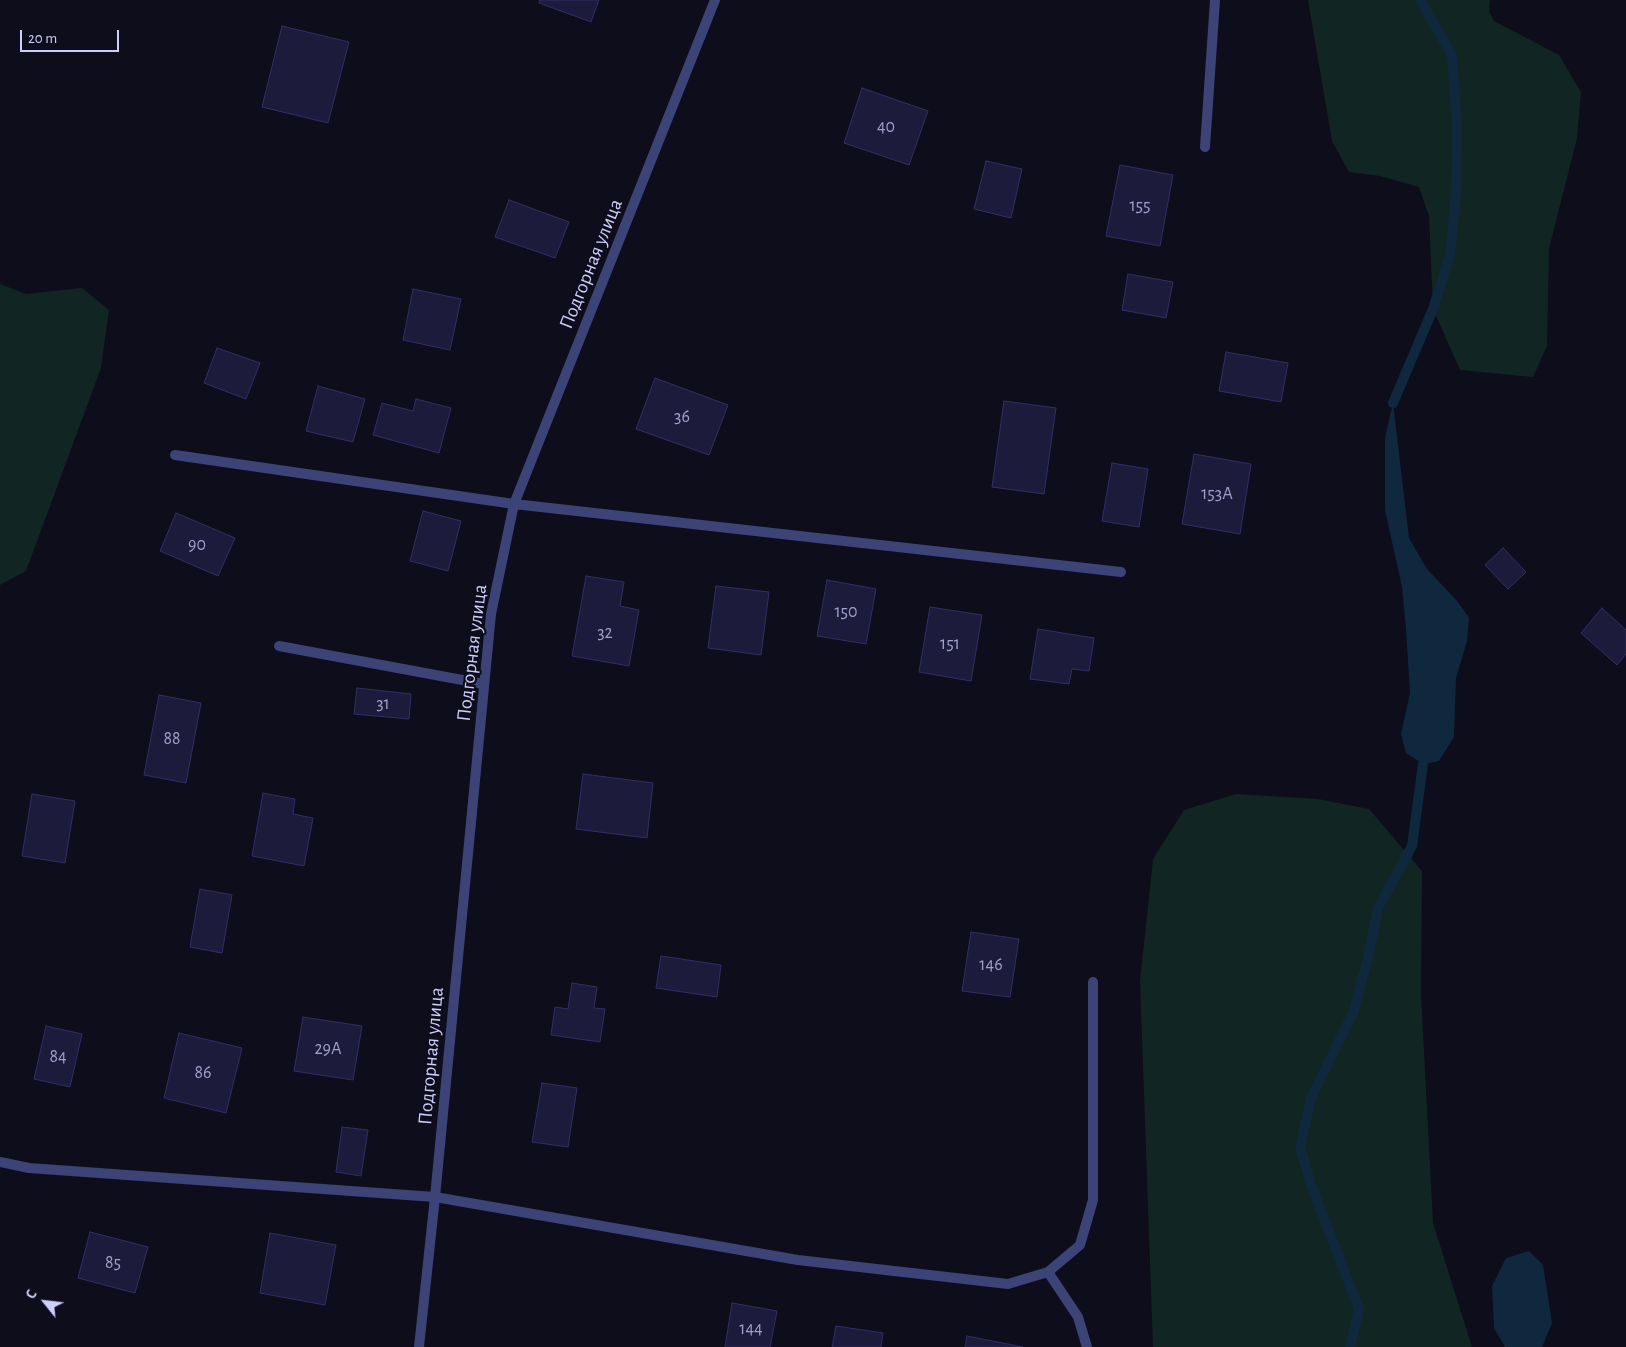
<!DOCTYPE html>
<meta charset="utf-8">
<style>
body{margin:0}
#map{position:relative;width:1626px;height:1347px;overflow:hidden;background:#0e0d1c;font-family:"Alegreya Sans",sans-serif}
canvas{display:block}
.north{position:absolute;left:20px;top:1277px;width:50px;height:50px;-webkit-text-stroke:4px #0e0d1c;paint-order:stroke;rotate:299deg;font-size:14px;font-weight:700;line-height:20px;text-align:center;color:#cdcefa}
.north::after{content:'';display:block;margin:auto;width:18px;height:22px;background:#cdcefa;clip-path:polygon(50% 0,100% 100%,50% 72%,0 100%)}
.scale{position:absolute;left:20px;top:30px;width:99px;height:22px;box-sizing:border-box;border:2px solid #cdcefa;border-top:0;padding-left:6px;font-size:15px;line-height:18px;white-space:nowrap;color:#cdcefa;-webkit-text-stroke:4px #0e0d1c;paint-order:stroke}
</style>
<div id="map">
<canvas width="1626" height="1347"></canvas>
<div class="north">С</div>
<div class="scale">20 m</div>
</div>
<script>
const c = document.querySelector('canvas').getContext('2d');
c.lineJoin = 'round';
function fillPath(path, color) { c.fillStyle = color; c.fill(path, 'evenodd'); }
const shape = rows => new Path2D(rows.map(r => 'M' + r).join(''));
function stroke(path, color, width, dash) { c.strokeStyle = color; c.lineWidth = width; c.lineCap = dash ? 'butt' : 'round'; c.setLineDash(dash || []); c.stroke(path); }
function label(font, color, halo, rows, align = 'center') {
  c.font = font + ' "Alegreya Sans",sans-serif'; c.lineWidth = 4.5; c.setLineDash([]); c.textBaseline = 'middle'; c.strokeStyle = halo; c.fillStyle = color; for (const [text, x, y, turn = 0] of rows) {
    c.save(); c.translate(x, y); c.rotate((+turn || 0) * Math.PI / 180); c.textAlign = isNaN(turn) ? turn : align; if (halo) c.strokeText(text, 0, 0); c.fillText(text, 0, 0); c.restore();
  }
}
const green = shape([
 [1308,0,1490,0,1489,11,1494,21,1559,55,1581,92,1577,138,1549,249,1547,346,1533,377,1460,370,1433,309,1429,216,1419,187,1380,176,1349,172,1332,141],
 [0,284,26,294,82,288,109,310,101,368,26,571,0,585],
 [1236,794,1318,799,1369,809,1422,871,1421,995,1433,1223,1472,1347,1153,1347,1140,981,1153,859,1184,810]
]);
const water = shape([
 [1393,403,1409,538,1427,569,1458,602,1469,618,1467,641,1456,678,1454,737,1439,761,1423,764,1406,753,1401,734,1410,693,1406,629,1402,587,1385,510,1385,438],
 [1529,1251,1543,1265,1552,1323,1542,1347,1505,1347,1494,1328,1492,1286,1506,1258]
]);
const stream = shape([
 [1393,403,1433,309,1450,255,1456,193,1457,128,1452,55,1420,0],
 [1350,1347,1359,1309,1311,1185,1300,1147,1311,1098,1353,1013,1368,958,1378,908,1412,846,1423,764]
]);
const building = shape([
 [540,0,599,0,591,22,539,3,540,0],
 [282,26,349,42,328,123,262,107,282,26],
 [862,88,928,111,909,165,844,143,862,88],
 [986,161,1022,169,1011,218,974,209,986,161],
 [1120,165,1173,175,1160,246,1106,236,1120,165],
 [509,200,569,222,555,258,495,237,509,200],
 [1128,274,1173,282,1166,318,1122,310,1128,274],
 [413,289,461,299,450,350,403,340,413,289],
 [217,348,260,363,246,399,204,383,217,348],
 [1226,352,1288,363,1281,402,1219,391,1226,352],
 [655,378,728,405,709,455,636,429,655,378],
 [318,386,365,399,353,442,306,431,318,386],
 [416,399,451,408,439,453,373,435,382,403,413,411,416,399],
 [1004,401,1056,408,1044,494,992,487,1004,401],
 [1194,454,1251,464,1240,534,1182,524,1194,454],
 [1112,463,1148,469,1139,527,1102,521,1112,463],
 [423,511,461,521,448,571,410,561,423,511],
 [176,513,235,538,218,576,160,551,176,513],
 [1503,548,1526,572,1508,589,1485,565,1503,548],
 [586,576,624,582,620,606,639,610,629,666,572,656,586,576],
 [827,580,876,589,866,644,817,636,827,580],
 [716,586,769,592,761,655,708,648,716,586],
 [930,607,982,615,971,681,919,672,930,607],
 [1602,608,1626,630,1626,654,1617,665,1581,633,1602,608],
 [1038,629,1094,638,1089,671,1072,669,1069,684,1030,679,1038,629],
 [357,688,411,694,409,719,354,714,357,688],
 [159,695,201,703,186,783,144,775,159,695],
 [583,774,653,783,647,838,576,829,583,774],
 [263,793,295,799,293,814,313,818,304,866,252,856,263,793],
 [32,794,75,801,65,863,22,856,32,794],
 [200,889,232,895,222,953,190,947,200,889],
 [971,932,1019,939,1010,997,962,991,971,932],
 [661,956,721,965,717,997,656,988,661,956],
 [572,983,597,987,594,1008,605,1009,600,1042,551,1035,555,1007,568,1009,572,983],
 [303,1017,362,1026,353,1080,294,1071,303,1017],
 [46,1026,82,1034,70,1087,34,1079,46,1026],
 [179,1033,242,1048,226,1113,164,1098,179,1033],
 [542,1083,577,1088,568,1147,532,1142,542,1083],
 [342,1127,368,1130,361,1176,336,1172,342,1127],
 [90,1232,148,1247,135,1293,78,1278,90,1232],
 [270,1233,336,1245,325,1305,260,1293,270,1233],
 [732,1303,777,1311,770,1347,725,1347,732,1303],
 [836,1326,883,1333,881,1347,832,1347,836,1326],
 [967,1336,1023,1347,965,1347,967,1336]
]);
const service = shape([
 [175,455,514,504],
 [279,646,484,684],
 [0,1162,29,1168,435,1197],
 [1048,1272,1078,1317,1087,1347]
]);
const minor = shape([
 [1205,147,1215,0],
 [514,504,1121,572],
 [435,1197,798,1260,1008,1284,1048,1272,1080,1245,1093,1200,1093,982],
 [419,1347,435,1197,491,614,514,504,715,0]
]);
const numberNames = [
 ["40",886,127],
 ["155",1140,206],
 ["36",682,417],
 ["153А",1217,494],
 ["90",197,545],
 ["150",846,612],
 ["32",605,633],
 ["151",950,644],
 ["31",383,704],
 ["88",172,739],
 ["146",991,965],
 ["29А",328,1049],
 ["84",58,1057],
 ["86",203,1073],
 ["85",113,1263],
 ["144",751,1329]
];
const streetNames = [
 ["Подгорная улица",591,264,-68],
 ["Подгорная улица",472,653,-83],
 ["Подгорная улица",431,1056,-85]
];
fillPath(green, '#112522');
fillPath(water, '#10283d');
stroke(stream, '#10283d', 10);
fillPath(building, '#1d1b3b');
stroke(building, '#322f65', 1);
stroke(service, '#3c4377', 10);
stroke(minor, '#3c4377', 10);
label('18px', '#a1a1ca', null, numberNames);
label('20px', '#cdcefa', '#0e0d1c', streetNames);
</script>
